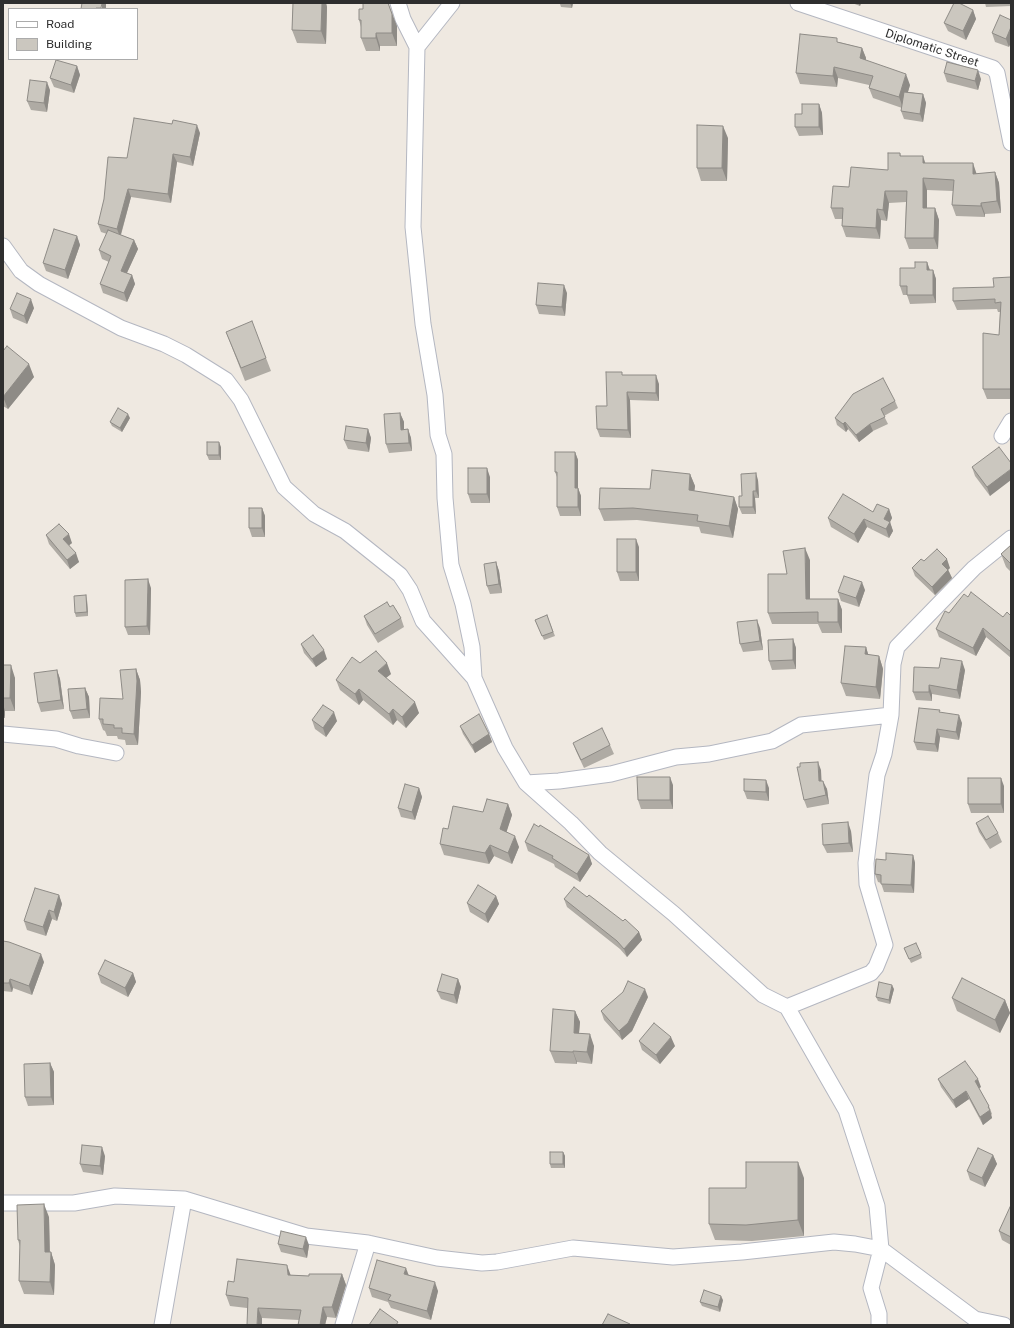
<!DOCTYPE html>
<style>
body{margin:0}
#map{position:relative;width:1014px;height:1328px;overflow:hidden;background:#efe9e1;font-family:"Public Sans",sans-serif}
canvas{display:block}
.frame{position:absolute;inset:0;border:4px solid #2e2e2e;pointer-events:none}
.legend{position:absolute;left:8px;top:8px;width:130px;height:52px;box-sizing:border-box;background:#fff;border:1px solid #ababab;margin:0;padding:5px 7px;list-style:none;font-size:12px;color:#2e2e2e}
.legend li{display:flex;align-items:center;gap:8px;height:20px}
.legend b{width:20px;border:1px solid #ababab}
</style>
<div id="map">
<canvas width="1014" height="1328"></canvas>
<div class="frame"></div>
<ul class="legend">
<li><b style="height:5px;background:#fff"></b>Road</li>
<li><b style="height:11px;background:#cbc7bf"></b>Building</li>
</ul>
</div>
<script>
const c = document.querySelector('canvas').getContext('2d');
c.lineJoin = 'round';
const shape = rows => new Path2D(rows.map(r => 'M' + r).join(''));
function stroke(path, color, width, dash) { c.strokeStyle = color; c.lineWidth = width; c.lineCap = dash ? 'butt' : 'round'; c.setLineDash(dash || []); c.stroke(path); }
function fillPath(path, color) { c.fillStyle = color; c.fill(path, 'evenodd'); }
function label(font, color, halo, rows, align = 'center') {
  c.font = font + ' "Public Sans",sans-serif'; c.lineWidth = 3; c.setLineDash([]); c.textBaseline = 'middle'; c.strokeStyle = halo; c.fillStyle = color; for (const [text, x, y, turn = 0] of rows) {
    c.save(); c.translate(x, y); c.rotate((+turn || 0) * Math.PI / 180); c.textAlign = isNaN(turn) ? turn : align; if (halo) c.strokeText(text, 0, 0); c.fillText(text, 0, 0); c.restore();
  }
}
const street = shape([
 [398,3,403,19,417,47],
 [452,3,417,47,413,227,423,324,435,395,438,435,444,454,445,498,451,565,463,604,472,647,474,678,505,748,526,783,571,823,600,853,674,914,763,995,787,1007,846,1110,877,1206,881,1249,871,1288,879,1314,879,1325],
 [798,3,993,68,997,73,1011,143],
 [3,246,21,271,39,284,121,328,164,344,186,355,226,380,241,400,284,487,314,514,345,531,400,575,410,590,423,621,474,678],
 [1002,436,1011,421],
 [3,734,56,739,79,746,116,753],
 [526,783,559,781,611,774,676,757,709,754,772,741,801,725,891,715],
 [787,1007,871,973,876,967,885,945,867,884,866,863,877,775,884,754,891,715,893,664,897,647,974,568,1011,538],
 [3,1203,74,1203,115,1196,184,1199,306,1236,368,1243,437,1258,482,1263,497,1262,573,1248,673,1257,742,1252,834,1242,855,1244,881,1249,975,1319,1004,1325],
 [162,1325,184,1199],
 [343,1325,368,1243]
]);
const wall = shape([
 [293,3,326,3,327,7,326,44,297,43,292,30],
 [554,3,573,3,572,8,561,7,560,4],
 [852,3,861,3,860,6],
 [985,3,1011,3,1011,6,986,7],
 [359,9,397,26,397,46,380,46,380,51,366,51,361,38,361,27,359,20],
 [973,10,976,19,966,40,948,31,944,23],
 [1011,20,1009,47,995,42,992,33],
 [839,42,862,48,866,58,866,61,910,85,908,92,923,94,926,103,923,122,904,119,901,111,902,108,873,98,869,88,869,85,838,78,837,87,800,84,796,73],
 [77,66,80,75,74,93,54,87,50,78],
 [944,73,981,79,978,90,947,82],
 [50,90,47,112,31,110,27,101],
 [819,104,822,113,823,135,799,136,795,127,802,114],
 [200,133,193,166,177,162,171,203,131,197,121,235,134,240,138,249,127,273,132,275,135,284,127,302,103,293,100,284,109,262,102,259,99,250,107,234,101,232,98,224,127,158],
 [728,138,727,181,701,181,697,168],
 [900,153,901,156,925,163,977,174,995,172,999,183,1001,213,985,214,985,217,956,216,952,205,953,191,927,190,927,208,935,208,939,220,938,249,909,249,905,238,906,202,889,203,887,221,881,220,880,239,846,237,842,226,842,219,835,219,831,208,849,187,888,170],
 [77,236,80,245,68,279,46,271,43,263],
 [927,262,930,270,933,270,936,279,936,303,910,304,907,295,903,295,900,286,915,268],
 [1011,277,1011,399,987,399,983,389,999,335,1000,312,998,312,997,309,957,310,953,301,994,287],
 [567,293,565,316,539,314,536,305],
 [34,308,27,324,13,318,10,309],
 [226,332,266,358,271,371,245,381],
 [3,351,34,377,8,409,3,406],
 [623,375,659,384,659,401,630,400,631,438,600,437,597,429,607,406],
 [895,401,898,408,884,416,888,424,873,431,859,442,848,429,846,432,837,425,835,418],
 [400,413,404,422,404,430,408,429,411,438,412,451,389,453,386,444],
 [130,418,122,432,112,426,110,422],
 [368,429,371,438,369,452,348,449,344,440],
 [221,447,221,460,209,460,207,455],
 [575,452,578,460,578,488,581,496,581,516,560,516,557,507,557,477,555,472],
 [1011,463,990,496,975,476,972,467],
 [690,474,695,486,694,491,734,497,738,509,733,538,701,533,699,527,637,520,604,521,599,509,650,489],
 [490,477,490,503,471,503,468,494],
 [758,480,759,498,755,498,756,514,742,514,739,507,742,496],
 [262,508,265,516,265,537,252,537,249,528],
 [889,509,892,518,890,522,893,531,889,538,867,527,858,543,831,527,828,518,873,512],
 [46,535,72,543,69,545,79,562,70,569,49,544],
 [1011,545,1011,572,1006,567,1001,554],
 [639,547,639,581,620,581,617,572],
 [810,560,810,599,838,599,842,610,842,633,822,633,818,624,772,624,768,613,787,574],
 [924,561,950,568,948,569,952,578,935,595,915,576,912,568],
 [496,562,499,571,502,593,490,594,487,586],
 [151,588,150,635,128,635,125,627],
 [865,590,859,607,841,601,838,592],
 [968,597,1003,617,1011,616,1011,658,986,637,976,656,939,637,936,629,949,613],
 [87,600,88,616,76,617,75,613],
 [390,607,401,618,404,627,378,643,367,625,364,616],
 [547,615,555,636,544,640,535,620],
 [760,628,763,650,743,652,740,644],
 [793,639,796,648,796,669,772,670,769,661],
 [301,644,327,659,316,667,304,653],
 [866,647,868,655,879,656,883,669,880,699,846,696,841,683],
 [360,663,391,674,386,678,419,713,406,728,397,720,393,725,363,700,359,705,340,690,336,680],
 [3,665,15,678,15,711,5,711,5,718,3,718],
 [136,669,140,680,141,692,138,745,126,745,125,740,118,739,117,736,107,736,105,731,103,730,99,719,123,699],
 [57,670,60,679,64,709,41,712,38,703],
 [965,670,960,699,932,694,932,701,916,700,913,692],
 [85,688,89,697,90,718,73,719,70,711],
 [940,712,962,723,959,740,940,737,938,752,917,750,914,742],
 [312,720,337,721,326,737,315,729],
 [460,726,489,734,492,742,475,753,463,734],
 [573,743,610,745,614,754,584,768,576,751],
 [821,770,821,781,827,789,829,804,807,808,804,800],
 [673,785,673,809,641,809,638,800],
 [1004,786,1004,813,971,813,968,804],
 [419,788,422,797,415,820,401,817,398,808],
 [769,788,769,801,747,799,744,791],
 [508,804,512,815,506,832,519,847,512,864,494,856,489,864,444,855,440,844,448,829,483,812],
 [976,823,998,833,1002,842,990,849,979,832],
 [851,831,853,852,827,853,823,845],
 [525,842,589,855,592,864,580,882,555,867,554,864,528,851],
 [913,855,915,863,914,893,884,892,881,883,878,882,875,874,886,860],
 [59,895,62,904,57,921,52,919,46,936,27,930,24,921],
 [496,896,499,904,488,923,470,912,467,903],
 [587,897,639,932,642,940,627,957,620,949,567,907,564,899],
 [3,941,44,962,32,995,13,988,12,992,3,991],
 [904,948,921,954,922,958,911,963],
 [133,973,136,982,128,997,101,983,98,974],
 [458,979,461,987,457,1004,441,999,437,991],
 [894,989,890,1004,878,1001,876,997],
 [648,997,632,1031,622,1040,604,1020,601,1011],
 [952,998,1005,1000,1010,1013,1000,1033,957,1011],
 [575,1011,580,1022,579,1033,594,1046,592,1064,577,1062,577,1064,555,1063,550,1051],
 [639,1041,675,1046,660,1064,642,1050],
 [50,1063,54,1072,54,1105,28,1106,25,1097],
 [938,1079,981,1087,979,1088,989,1106,992,1114,991,1115,992,1118,983,1125,969,1099,956,1108,941,1087],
 [563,1152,565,1156,565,1168,551,1168,550,1164],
 [993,1155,997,1164,985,1187,970,1180,967,1171],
 [105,1156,103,1175,83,1172,80,1164],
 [804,1178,804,1236,752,1241,715,1240,709,1224,746,1188],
 [1011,1207,1011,1245,1002,1240,999,1231],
 [49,1217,50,1252,51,1252,55,1265,54,1295,24,1294,19,1281,20,1247,18,1240],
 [278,1244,309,1245,307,1258,281,1252],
 [342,1274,346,1285,336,1318,327,1317,325,1325,298,1325,299,1320,262,1318,247,1308,230,1306,226,1295,234,1282,291,1275,309,1276],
 [408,1275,438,1291,431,1320,391,1308,388,1302,372,1297,369,1288],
 [723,1300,720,1312,702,1306,700,1302]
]);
const shadedWall = shape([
 [102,3,106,3,106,9,102,9],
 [322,3,326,3,327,7,326,44,321,31],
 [388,3,397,26,397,46,392,33],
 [570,3,573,3,572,8],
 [858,3,861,3,860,6],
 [973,10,976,19,966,40,963,31],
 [1011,27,1011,43,1009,47,1006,39],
 [376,33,380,46,380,51,376,38],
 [862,48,866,58,864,69,860,58],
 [77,66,80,75,74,93,71,85],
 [834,67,838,78,837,87,833,76],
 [978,70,981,79,978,90,975,81],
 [906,74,910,85,903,108,899,97],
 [47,82,50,90,47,112,44,103],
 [923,94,926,103,923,122,920,114],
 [819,104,822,113,823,135,819,127],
 [197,125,200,133,193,166,190,157],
 [723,126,728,138,727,181,722,168],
 [173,154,177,162,171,203,168,194],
 [923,156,927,168,923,163],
 [973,163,977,175,973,174],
 [995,172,999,183,1001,213,997,201],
 [923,178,927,190,927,219,923,208],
 [128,189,131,197,120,237,117,229],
 [885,191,889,203,887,221,883,210],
 [981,203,985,214,985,217,981,206],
 [935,208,939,220,938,249,934,238],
 [877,209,881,220,880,239,876,228],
 [77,236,80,245,68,279,65,270],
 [134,240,138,249,124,279,121,271],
 [927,262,930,271,927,270],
 [933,270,936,279,936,303,933,295],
 [132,275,135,284,127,302,124,293],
 [564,285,567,293,565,316,562,307],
 [31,299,34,308,27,324,24,316],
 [29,364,34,377,8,409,3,397],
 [656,375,659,384,659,401,656,393],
 [627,392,630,400,631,438,628,430],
 [400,413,404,422,404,439,401,430],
 [128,414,130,418,122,432,120,428],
 [845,422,848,429,846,432,843,424],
 [870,424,873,431,859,442,856,435],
 [368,429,371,438,369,452,366,443],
 [408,429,411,438,412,451,409,443],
 [219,442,221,447,221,460,219,455],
 [575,452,578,460,578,496,575,488],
 [487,468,490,477,490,503,487,494],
 [1011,469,1011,480,990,496,987,487],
 [756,473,758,480,759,498,756,491],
 [690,474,695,486,693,502,689,490],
 [578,488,581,496,581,516,578,507],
 [753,491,755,498,756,514,753,507],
 [734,497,738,509,733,538,729,526],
 [262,508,265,516,265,537,262,528],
 [889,509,892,518,890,522,893,531,889,538,886,529,884,519],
 [864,519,867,527,858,543,854,534],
 [69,534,72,543,67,547,63,539],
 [636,539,639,547,639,581,636,572],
 [805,548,810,560,810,610,806,599],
 [76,553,79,562,70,569,67,560],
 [947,559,950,568,947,571,948,570,952,578,935,595,932,587,942,564],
 [496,562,499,571,502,593,499,584],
 [148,579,151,588,150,635,147,626],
 [862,582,865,590,859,607,856,598],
 [86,595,87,600,88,616,87,612],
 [838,599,842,610,842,633,838,622],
 [757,620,760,628,763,650,760,641],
 [983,628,986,637,976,656,973,648],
 [793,639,796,648,796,669,793,660],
 [866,647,870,660,865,654],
 [324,650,327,659,316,667,312,659],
 [879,656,883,669,880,699,876,687],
 [962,661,965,670,960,699,957,690],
 [387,663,391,674,382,681,378,671],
 [11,665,15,678,15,711,10,698],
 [136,669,140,680,141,692,138,745,134,734],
 [57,670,60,679,64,709,61,700],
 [929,685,932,694,932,701,929,692],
 [85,688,89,697,90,718,87,709],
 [359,689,363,700,359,705,355,694],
 [415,702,419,713,406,728,402,717],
 [3,704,5,711,5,718,3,712],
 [393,709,397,720,393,725,389,714],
 [334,712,337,721,326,737,323,728],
 [959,715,962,723,959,740,956,732],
 [937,729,940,737,938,752,935,744],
 [489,734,492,742,475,753,472,745],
 [818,762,821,770,822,790,819,781],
 [670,777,673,785,673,809,670,800],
 [1001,778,1004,786,1004,813,1001,804],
 [766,780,769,788,769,801,766,792],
 [823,781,827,789,829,804,826,795],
 [419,788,422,797,415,820,412,812],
 [508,804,512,815,504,840,500,829],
 [848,822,851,831,853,852,849,843],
 [515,836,519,847,512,864,508,853],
 [490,845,494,856,489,864,485,853],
 [589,855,592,864,580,882,577,874],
 [913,855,915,863,914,893,911,885],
 [59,895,62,904,57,921,54,912],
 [496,896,499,904,488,923,485,914],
 [49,910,52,919,46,936,43,927],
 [639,932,642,940,627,957,624,949],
 [41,954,44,962,32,995,29,986],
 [133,973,136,982,128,997,125,988],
 [10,979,13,988,12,992,9,983],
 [458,979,461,987,457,1004,454,995],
 [892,985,894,989,890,1004,889,1000],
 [645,989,648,997,632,1031,622,1040,619,1031],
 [1005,1000,1010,1013,1000,1033,995,1020],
 [575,1011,580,1022,578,1044,574,1033],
 [590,1034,594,1046,592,1064,587,1052],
 [671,1037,675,1046,660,1064,656,1055],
 [573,1051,577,1062,577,1064,573,1052],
 [50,1063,54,1072,54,1105,51,1097],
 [978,1079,981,1087,978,1089,975,1081],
 [966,1091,969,1099,956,1108,953,1100],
 [990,1110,992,1118,983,1125,980,1117],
 [102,1147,105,1156,103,1175,100,1166],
 [563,1152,565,1156,565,1168,563,1164],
 [993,1155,997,1164,985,1187,982,1178],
 [798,1162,804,1178,804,1236,798,1220],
 [44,1204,49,1217,50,1265,45,1252],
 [306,1237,309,1245,307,1258,303,1249],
 [51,1252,55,1265,54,1295,50,1282],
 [287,1265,291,1276,288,1275],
 [406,1268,409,1276,404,1274],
 [342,1274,346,1285,336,1318,332,1307],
 [435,1282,438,1291,431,1320,427,1311],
 [721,1296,723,1300,720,1312,718,1307],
 [323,1307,327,1317,325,1325,320,1325],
 [258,1308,262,1318,262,1325,257,1325]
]);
const building = shape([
 [82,3,102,3,101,8,96,8,96,9,81,9,82,3],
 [293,3,322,3,321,31,292,30,293,3],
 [363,3,388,3,392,14,392,33,376,33,376,38,361,38,361,20,359,20,359,9,363,9,363,3],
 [954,3,959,3,973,10,963,31,944,23,954,3],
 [1000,15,1011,20,1011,27,1006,39,992,33,1000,15],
 [800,34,837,38,837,42,862,48,860,58,906,74,899,97,869,88,873,76,834,67,833,76,796,73,800,34],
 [56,60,77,66,71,85,50,78,56,60],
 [947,62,978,70,975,81,944,73,947,62],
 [30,80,47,82,44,103,27,101,30,80],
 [904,92,923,94,920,114,901,111,904,92],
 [802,104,819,104,819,127,795,127,795,114,802,114,802,104],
 [134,118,172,124,173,120,197,125,190,157,173,154,168,194,128,189,117,229,98,224,104,199,108,157,127,158,134,118],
 [697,125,723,126,722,168,697,168,697,125],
 [888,153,900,153,900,156,923,156,923,163,973,163,973,174,995,172,997,201,981,203,981,206,952,205,954,180,923,178,923,208,935,208,934,238,905,238,907,191,885,191,883,210,877,209,876,228,842,226,843,208,831,208,833,186,849,187,851,167,888,170,888,153],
 [54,229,77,236,65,270,43,263,54,229],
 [108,230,134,240,121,271,132,275,124,293,100,284,111,256,99,250,108,230],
 [915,262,927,262,927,270,933,270,933,295,907,295,907,286,900,286,900,268,915,268,915,262],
 [1011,277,1011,389,983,389,983,333,999,335,1001,302,995,303,995,299,953,301,953,288,994,287,993,278,1011,277],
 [538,283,564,285,562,307,536,305,538,283],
 [17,293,31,299,24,316,10,309,17,293],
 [252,321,266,358,241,368,226,332,252,321],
 [7,346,29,364,3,397,3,351,7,346],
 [606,372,622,372,622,375,656,375,656,393,627,392,628,430,597,429,596,406,607,406,606,372],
 [883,378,895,401,881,409,885,417,870,424,856,435,845,422,843,424,835,418,853,394,883,378],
 [118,408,128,414,120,428,110,422,118,408],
 [400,413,401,430,408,429,409,443,386,444,384,414,400,413],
 [346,426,368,429,366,443,344,440,346,426],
 [207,442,219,442,219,455,207,455,207,442],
 [999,447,1011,463,1011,469,987,487,972,467,999,447],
 [555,452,575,452,575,488,578,488,578,507,557,507,557,472,555,472,555,452],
 [468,468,487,468,487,494,468,494,468,468],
 [652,470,690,474,689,490,734,497,729,526,697,521,698,515,633,508,599,509,600,488,650,489,652,470],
 [756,473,756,491,753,491,753,507,739,507,739,496,742,496,741,474,756,473],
 [843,494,873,512,877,504,889,509,884,519,890,522,886,529,864,519,854,534,828,518,843,494],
 [249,508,262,508,262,528,249,528,249,508],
 [59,524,69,534,63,539,76,553,67,560,46,535,59,524],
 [617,539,636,539,636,572,617,572,617,539],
 [1011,545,1011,564,1001,554,1011,545],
 [805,548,806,599,838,599,838,622,818,622,818,612,768,613,768,574,787,574,783,551,805,548],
 [937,549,947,559,942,564,948,570,932,587,912,568,921,559,924,561,937,549],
 [496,562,499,584,487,586,484,564,496,562],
 [844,576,862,582,856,598,838,592,844,576],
 [148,579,147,626,125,627,125,580,148,579],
 [971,592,1003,617,1007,612,1011,616,1011,652,983,628,973,648,936,629,945,611,949,613,964,594,968,597,971,592],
 [86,595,87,612,75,613,74,596,86,595],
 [387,602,390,607,393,605,401,618,375,634,364,616,387,602],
 [547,615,553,632,542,636,535,620,547,615],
 [757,620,760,641,740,644,737,622,757,620],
 [313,635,324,650,312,659,301,644,313,635],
 [793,639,793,660,769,661,768,640,793,639],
 [845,646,866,647,865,654,879,656,876,687,841,683,845,646],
 [376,651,387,663,378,671,415,702,402,717,393,709,389,714,359,689,355,694,336,680,352,657,360,663,376,651],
 [941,658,962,661,957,690,929,685,929,692,913,692,914,667,939,668,941,658],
 [3,665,11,665,10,698,3,698,3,665],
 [136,669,137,681,134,734,122,733,122,728,114,728,114,725,103,724,103,719,99,719,100,698,123,699,120,670,136,669],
 [57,670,61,700,38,703,34,673,57,670],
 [85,688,87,709,70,711,68,689,85,688],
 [323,705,334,712,323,728,312,720,323,705],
 [919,708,940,710,939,712,959,715,956,732,937,729,935,744,914,742,919,708],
 [479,714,489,734,472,745,460,726,479,714],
 [602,728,610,745,581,760,573,743,602,728],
 [818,762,819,781,823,781,826,795,804,800,797,767,800,767,800,763,818,762],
 [637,777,670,777,670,800,638,800,637,777],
 [968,778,1001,778,1001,804,968,804,968,778],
 [744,779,766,780,766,792,744,791,744,779],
 [405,784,419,788,412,812,398,808,405,784],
 [487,799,508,804,500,829,515,836,508,853,490,845,485,853,440,844,443,828,448,829,453,806,483,812,487,799],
 [988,816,998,833,986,840,976,823,988,816],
 [848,822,849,843,823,845,822,824,848,822],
 [534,824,539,827,540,825,589,855,577,874,552,858,553,856,525,842,534,824],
 [886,853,913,855,911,885,881,884,881,875,875,874,876,859,886,860,886,853],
 [478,885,496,896,485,914,467,903,478,885],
 [574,887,587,897,589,895,623,921,625,919,639,932,624,949,617,941,564,899,574,887],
 [35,888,59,895,54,912,49,910,43,927,24,921,35,888],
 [3,941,9,942,41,954,29,986,10,979,9,983,3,983,3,941],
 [916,943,921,954,909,959,904,948,916,943],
 [105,960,133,973,125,988,98,974,105,960],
 [442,974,458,979,454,995,437,991,442,974],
 [962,978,1005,1000,995,1020,952,998,962,978],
 [628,981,645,989,628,1023,619,1031,601,1011,623,992,628,981],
 [879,982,892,985,889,1000,876,997,879,982],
 [553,1009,575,1011,574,1033,590,1034,587,1052,573,1051,573,1052,550,1051,553,1009],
 [654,1023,671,1037,656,1055,639,1041,654,1023],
 [965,1061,978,1079,975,1081,989,1106,988,1107,990,1110,980,1117,966,1091,953,1100,938,1079,965,1061],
 [50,1063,51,1097,25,1097,24,1064,50,1063],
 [82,1145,102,1147,100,1166,80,1164,82,1145],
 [978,1148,993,1155,982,1178,967,1171,978,1148],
 [550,1152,563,1152,563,1164,550,1164,550,1152],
 [746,1162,798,1162,798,1220,746,1225,709,1224,709,1188,746,1188,746,1162],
 [44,1204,45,1252,51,1252,50,1282,19,1281,20,1240,18,1240,17,1205,44,1204],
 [1010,1207,1011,1207,1011,1237,999,1231,1010,1207],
 [281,1231,306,1237,303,1249,278,1244,281,1231],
 [237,1259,287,1265,288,1275,309,1276,309,1274,342,1274,332,1307,323,1307,320,1325,298,1325,301,1310,258,1308,257,1325,247,1325,248,1298,226,1295,228,1281,234,1282,237,1259],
 [377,1260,406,1268,404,1274,435,1282,427,1311,388,1300,391,1295,369,1288,377,1260],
 [704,1290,721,1296,718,1307,700,1302,704,1290],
 [380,1309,398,1322,396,1325,369,1325,380,1309],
 [608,1314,630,1324,630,1325,602,1325,608,1314]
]);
const streetNames = [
 ["Diplomatic Street",932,48,18]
];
stroke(street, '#b4b7c1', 17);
stroke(street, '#fff', 15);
fillPath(wall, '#afaba4');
fillPath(shadedWall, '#8e8b86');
fillPath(building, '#cbc7bf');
stroke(building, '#8e8b86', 1);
label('12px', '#2e2e2e', '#fff', streetNames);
</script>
